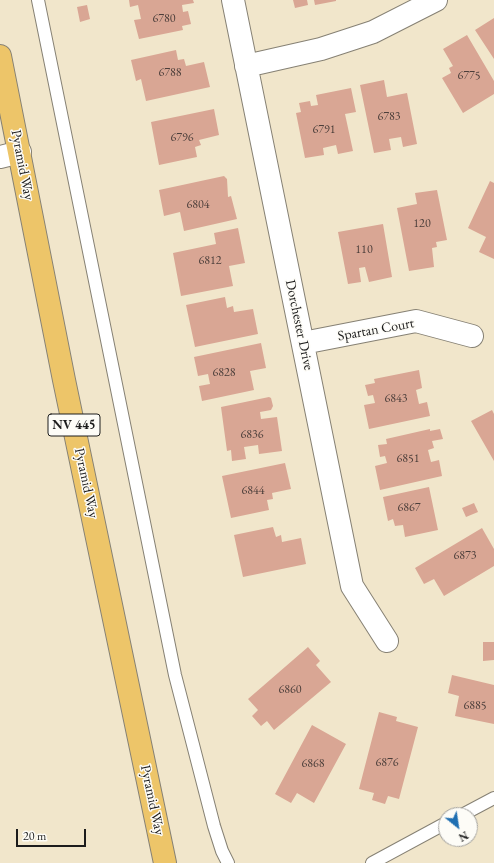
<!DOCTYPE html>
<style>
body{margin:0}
#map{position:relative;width:494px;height:863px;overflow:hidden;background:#f1e6cb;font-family:"EB Garamond",serif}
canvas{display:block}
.north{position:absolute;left:438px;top:807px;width:40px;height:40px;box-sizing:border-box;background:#fdfcf7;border:1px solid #a3a29f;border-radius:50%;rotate:150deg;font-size:11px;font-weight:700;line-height:16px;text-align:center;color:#1c1c1c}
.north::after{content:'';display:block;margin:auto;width:14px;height:18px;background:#1f6fb2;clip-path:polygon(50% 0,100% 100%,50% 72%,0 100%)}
.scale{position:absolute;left:16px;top:829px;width:70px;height:18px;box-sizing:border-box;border:2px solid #1c1c1c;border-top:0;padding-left:5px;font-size:12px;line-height:14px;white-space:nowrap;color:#1c1c1c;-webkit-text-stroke:3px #fdfcf7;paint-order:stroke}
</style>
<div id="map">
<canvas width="494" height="863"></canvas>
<div class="north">N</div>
<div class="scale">20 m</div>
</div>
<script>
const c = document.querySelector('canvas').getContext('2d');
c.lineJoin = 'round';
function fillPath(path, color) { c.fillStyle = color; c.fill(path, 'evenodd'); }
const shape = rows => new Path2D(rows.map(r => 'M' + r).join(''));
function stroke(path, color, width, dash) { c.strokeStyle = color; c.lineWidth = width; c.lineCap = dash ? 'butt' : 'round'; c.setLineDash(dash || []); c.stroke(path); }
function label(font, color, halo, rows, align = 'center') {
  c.font = font + ' "EB Garamond",serif'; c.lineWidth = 3; c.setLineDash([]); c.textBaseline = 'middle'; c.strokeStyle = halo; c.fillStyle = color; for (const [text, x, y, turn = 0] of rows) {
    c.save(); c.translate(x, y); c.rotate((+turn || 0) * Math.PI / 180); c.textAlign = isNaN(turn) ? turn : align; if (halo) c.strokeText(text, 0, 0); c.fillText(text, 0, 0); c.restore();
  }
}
const building = shape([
 [129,0,193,0,194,3,182,5,183,12,188,11,191,24,182,26,183,30,139,39,134,20,141,19,138,5,130,7],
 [293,0,307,0,308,5,295,8],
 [314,0,336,0,336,1,315,5],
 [87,5,90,19,80,22,77,7],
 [494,18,494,59,475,30],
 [467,35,494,81,494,94,463,113,442,78,451,73,449,68,453,66,443,49],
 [176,50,178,60,184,59,186,66,204,62,210,87,146,101,141,79,136,81,131,60],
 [384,80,387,97,407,93,417,144,403,147,401,137,389,139,391,150,374,153,360,85],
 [351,88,356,112,345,114,353,151,338,154,336,145,323,148,324,155,305,158,296,113,301,112,299,103,310,101,311,106,318,105,316,95],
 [214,109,219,135,199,140,201,145,195,147,197,157,159,165,151,122],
 [224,176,227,179,228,197,231,196,237,219,184,231,180,212,164,216,159,190],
 [490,181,494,183,494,259,479,252,486,237,468,228],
 [437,190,447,240,436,242,437,247,432,248,434,267,409,271,397,208,417,204,415,193],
 [383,224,392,277,369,282,365,267,359,268,361,282,348,284,338,232],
 [238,228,245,263,229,266,233,286,181,296,173,253,216,244,214,233],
 [225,297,227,308,233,306,234,312,253,309,258,334,195,347,186,305],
 [261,343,266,368,250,371,254,390,202,401,199,386,210,384,208,374,198,376,194,357],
 [419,370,422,388,416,390,419,404,427,402,430,416,369,429,364,405,375,403,373,395,368,396,365,385,375,383,374,379],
 [269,397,271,398,273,406,271,410,260,412,261,419,277,417,282,451,259,454,258,445,244,447,246,459,232,461,231,450,227,451,221,407],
 [492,410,494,414,494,461,471,421],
 [430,429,430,431,440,429,443,439,432,441,434,448,428,450,431,462,439,460,442,476,380,490,375,466,387,463,385,456,380,457,378,445,387,444,386,439],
 [285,463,291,489,272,493,273,499,267,500,269,510,231,518,222,476],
 [429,487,438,530,405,537,403,525,395,526,393,519,388,521,383,497],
 [474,503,478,512,466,517,462,508],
 [273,527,276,537,281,535,282,542,301,538,306,564,243,577,234,535],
 [482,528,494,549,494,566,444,596,434,579,424,584,415,568],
 [483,642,494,642,494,660,483,661],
 [308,647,320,661,316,665,331,682,274,730,267,721,261,726,252,716,258,710,248,699],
 [452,675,494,685,494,724,455,716,459,696,448,693],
 [379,712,397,717,396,721,418,727,399,799,388,796,385,804,372,800,374,793,359,789],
 [312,725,346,744,314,803,297,793,291,803,275,794]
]);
const service = shape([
 [38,0,175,675,214,826,222,851,228,863],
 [462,815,494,798],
 [372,863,446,823]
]);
const minor = shape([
 [233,0,352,586,387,641],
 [246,66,321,49,373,32,436,0],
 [0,157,20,152],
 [303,343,416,321,472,336]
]);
const primary = shape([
 [0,56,64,380,165,863]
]);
const numberNames = [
 ["6780",164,19],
 ["6788",170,73],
 ["6775",469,76],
 ["6783",389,117],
 ["6791",324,130],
 ["6796",182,138],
 ["6804",198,205],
 ["120",422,224],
 ["110",364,250],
 ["6812",210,261],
 ["6828",224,373],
 ["6843",396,399],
 ["6836",252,435],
 ["6851",408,459],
 ["6844",253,491],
 ["6867",409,508],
 ["6873",465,556],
 ["6860",290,690],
 ["6885",475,706],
 ["6876",387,763],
 ["6868",313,764]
];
const shields = [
 [74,425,52]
];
const shieldNames = [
 ["NV 445",74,425]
];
const streetNames = [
 ["Pyramid Way",22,165,79],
 ["Dorchester Drive",299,325,78],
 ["Spartan Court",376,330,-10],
 ["Pyramid Way",86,483,78],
 ["Pyramid Way",152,800,78]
];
fillPath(building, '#d9a694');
stroke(service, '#868174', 14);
stroke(minor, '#868174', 24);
stroke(primary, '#868174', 24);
stroke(service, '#fff', 12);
stroke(minor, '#fff', 22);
stroke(primary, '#edc569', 22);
label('12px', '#4b3e3a', null, numberNames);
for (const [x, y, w] of shields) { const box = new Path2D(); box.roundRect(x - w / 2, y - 11, w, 22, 3); c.fillStyle = '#fdfcf7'; c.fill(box); stroke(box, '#1c1c1c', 1); }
label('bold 13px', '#1c1c1c', null, shieldNames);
label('14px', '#1c1c1c', '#fdfcf7', streetNames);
</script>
